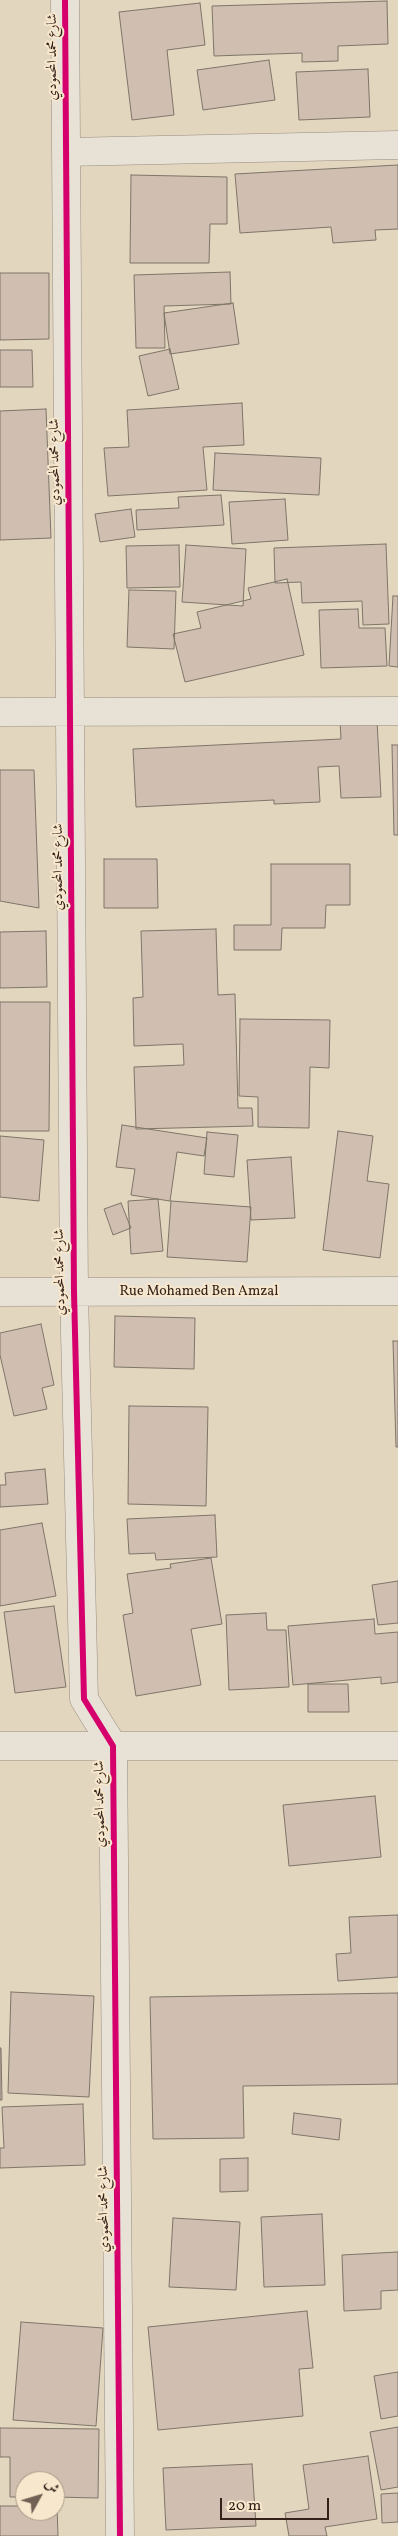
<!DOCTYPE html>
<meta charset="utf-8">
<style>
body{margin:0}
#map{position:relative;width:398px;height:2536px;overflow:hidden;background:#e3d6bf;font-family:Vollkorn,Amiri,serif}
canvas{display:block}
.north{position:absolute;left:15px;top:2471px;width:50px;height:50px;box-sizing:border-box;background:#f7e7cc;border:1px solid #a99885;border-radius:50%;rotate:51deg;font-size:14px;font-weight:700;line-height:20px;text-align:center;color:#34211a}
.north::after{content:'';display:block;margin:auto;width:18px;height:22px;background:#716054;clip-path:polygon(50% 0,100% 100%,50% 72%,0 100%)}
.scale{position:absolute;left:220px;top:2498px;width:109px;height:22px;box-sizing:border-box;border:2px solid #34211a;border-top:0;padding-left:6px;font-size:15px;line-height:18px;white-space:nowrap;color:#34211a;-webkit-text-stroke:4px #f7e7cc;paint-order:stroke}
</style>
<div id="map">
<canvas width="398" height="2536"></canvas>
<div class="north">ش</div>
<div class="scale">20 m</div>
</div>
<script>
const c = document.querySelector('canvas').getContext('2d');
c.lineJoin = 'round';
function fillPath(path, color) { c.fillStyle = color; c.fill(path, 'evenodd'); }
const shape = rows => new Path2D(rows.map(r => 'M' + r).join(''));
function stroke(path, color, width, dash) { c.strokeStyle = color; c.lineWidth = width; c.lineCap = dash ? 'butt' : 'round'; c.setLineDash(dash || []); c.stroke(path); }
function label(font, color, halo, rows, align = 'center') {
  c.font = font + ' Vollkorn,Amiri,serif'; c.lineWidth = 4; c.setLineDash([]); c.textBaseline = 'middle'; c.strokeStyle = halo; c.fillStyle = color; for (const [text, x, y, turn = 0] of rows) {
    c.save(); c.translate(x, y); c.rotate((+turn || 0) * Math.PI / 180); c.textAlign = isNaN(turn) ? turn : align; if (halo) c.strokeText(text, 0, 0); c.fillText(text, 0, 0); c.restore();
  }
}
const building = shape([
 [387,1,388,44,338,46,338,61,302,62,302,53,214,56,212,6,387,1],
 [200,3,205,45,167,50,174,115,132,120,119,12,200,3],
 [269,60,275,100,203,110,197,70,269,60],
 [368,69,370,117,299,120,296,72,368,69],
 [398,165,398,229,375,230,376,240,333,243,331,227,240,233,235,174,398,165],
 [131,175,227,177,227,224,210,224,209,263,130,263,131,175],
 [230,272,231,304,164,306,165,348,136,348,134,275,230,272],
 [0,273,49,273,49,339,0,340,0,273],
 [233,303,239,344,170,354,164,313,233,303],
 [170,349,179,389,148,396,139,356,170,349],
 [0,350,32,350,33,387,0,387,0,350],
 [242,403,244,445,203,447,207,490,108,496,104,448,129,447,127,410,242,403],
 [46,409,51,538,0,540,0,411,46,409],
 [215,453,321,458,319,495,213,490,215,453],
 [221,495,224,525,137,530,136,510,179,508,178,497,221,495],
 [285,499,288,540,232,544,229,502,285,499],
 [131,509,135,537,100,542,95,514,131,509],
 [386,544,389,624,363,625,362,601,302,603,301,582,275,583,274,548,386,544],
 [179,545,180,587,127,588,126,546,179,545],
 [186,545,246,549,243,606,182,602,186,545],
 [287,579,304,655,185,682,173,634,201,628,197,612,251,599,248,588,287,579],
 [129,590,176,591,174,649,127,647,129,590],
 [393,596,398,596,398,667,389,666,393,596],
 [358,609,359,628,385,628,387,666,321,668,319,610,358,609],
 [377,720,381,797,341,798,339,766,318,767,320,802,274,804,274,800,136,807,133,749,341,739,340,721,377,720],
 [392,745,398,745,398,835,394,835,392,745],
 [0,770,34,770,39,908,0,901,0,770],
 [104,859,157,859,158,908,104,908,104,859],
 [271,864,350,864,350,905,326,905,325,928,282,928,281,950,234,950,234,925,271,925,271,864],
 [216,929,218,995,235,994,238,1108,252,1108,253,1126,136,1129,134,1067,184,1065,183,1044,134,1046,133,998,143,997,141,931,216,929],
 [46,931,47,987,0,988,0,932,46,931],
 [0,1002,50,1002,49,1131,0,1131,0,1002],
 [240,1019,330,1020,329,1068,310,1067,309,1128,258,1127,258,1097,239,1096,240,1019],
 [122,1125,207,1138,204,1156,177,1152,170,1201,131,1195,135,1169,116,1167,122,1125],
 [338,1131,373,1136,367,1181,389,1184,380,1258,323,1250,338,1131],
 [207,1132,238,1135,234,1177,204,1174,207,1132],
 [0,1136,44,1140,39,1201,0,1197,0,1136],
 [291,1157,295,1218,251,1220,247,1160,291,1157],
 [158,1199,163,1251,131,1254,128,1201,158,1199],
 [171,1201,251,1207,247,1262,167,1257,171,1201],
 [121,1203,131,1228,113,1235,104,1209,121,1203],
 [115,1316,195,1318,194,1369,114,1367,115,1316],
 [41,1324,54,1385,42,1388,47,1409,14,1416,0,1355,0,1333,41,1324],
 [393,1341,398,1341,398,1447,396,1447,393,1341],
 [129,1406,208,1407,206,1506,128,1504,129,1406],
 [45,1469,48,1504,0,1507,0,1485,6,1485,5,1473,45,1469],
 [215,1515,217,1557,156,1560,155,1553,129,1554,127,1519,215,1515],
 [42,1523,56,1596,0,1606,0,1530,42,1523],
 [211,1558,222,1624,191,1629,201,1685,136,1696,123,1615,133,1613,127,1574,171,1568,170,1564,211,1558],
 [398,1581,398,1623,378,1625,372,1585,398,1581],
 [54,1606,66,1687,15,1693,4,1612,54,1606],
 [266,1613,267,1630,286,1630,289,1687,229,1690,226,1615,266,1613],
 [374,1619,375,1634,398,1632,398,1682,381,1684,381,1677,293,1685,288,1626,374,1619],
 [308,1684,348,1684,349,1712,308,1712,308,1684],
 [375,1796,381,1857,289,1866,283,1805,375,1796],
 [398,1915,398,1977,338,1981,336,1954,351,1953,349,1917,398,1915],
 [11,1992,94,1996,89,2097,8,2093,11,1992],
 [398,1993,398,2084,243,2086,244,2138,153,2139,150,1997,398,1993],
 [0,2048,1,2048,2,2100,0,2100,0,2048],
 [83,2104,85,2165,0,2168,0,2148,4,2148,2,2107,83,2104],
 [294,2113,341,2119,339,2140,292,2134,294,2113],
 [248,2158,248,2191,220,2192,220,2159,248,2158],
 [322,2214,325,2285,264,2287,261,2217,322,2214],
 [173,2218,240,2222,236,2290,169,2287,173,2218],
 [398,2252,398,2290,381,2291,381,2309,344,2311,342,2255,398,2252],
 [307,2311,313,2368,299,2369,303,2416,158,2430,148,2327,307,2311],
 [21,2322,103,2328,96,2426,13,2420,21,2322],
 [398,2372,398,2416,381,2419,374,2376,398,2372],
 [398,2427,398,2487,381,2490,370,2432,398,2427],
 [0,2428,99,2429,98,2498,55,2497,55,2481,25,2481,25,2497,10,2497,10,2457,0,2457,0,2428],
 [368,2456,377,2519,325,2527,327,2536,289,2536,285,2513,309,2509,303,2465,368,2456],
 [252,2464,256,2526,166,2530,163,2468,252,2464],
 [398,2493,398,2522,382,2523,381,2494,398,2493],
 [0,2506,25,2506,25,2511,55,2511,55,2506,57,2506,58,2536,0,2536,0,2506]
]);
const street = shape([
 [65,0,74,1292,84,1699,113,1746,120,2536],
 [66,152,398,145],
 [0,712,398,711],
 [0,1292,398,1291],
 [0,1746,398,1746]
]);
const cycleway = shape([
 [65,0,74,1292,84,1699,113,1746,120,2536]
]);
const streetNames = [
 ["شارع محمد المحمودي",53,57,-90],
 ["شارع محمد المحمودي",56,462,-91],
 ["شارع محمد المحمودي",59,867,-90],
 ["شارع محمد المحمودي",61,1272,-91],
 ["Rue Mohamed Ben Amzal",199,1292],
 ["شارع محمد المحمودي",101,1804,-91],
 ["شارع محمد المحمودي",105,2209,-91]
];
fillPath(building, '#d0beb0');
stroke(building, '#7e7569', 1);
stroke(street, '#978d80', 29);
stroke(street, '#e8e1d6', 28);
stroke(cycleway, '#d6006c', 6);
label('14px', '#34211a', '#f7e7cc', streetNames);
</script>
